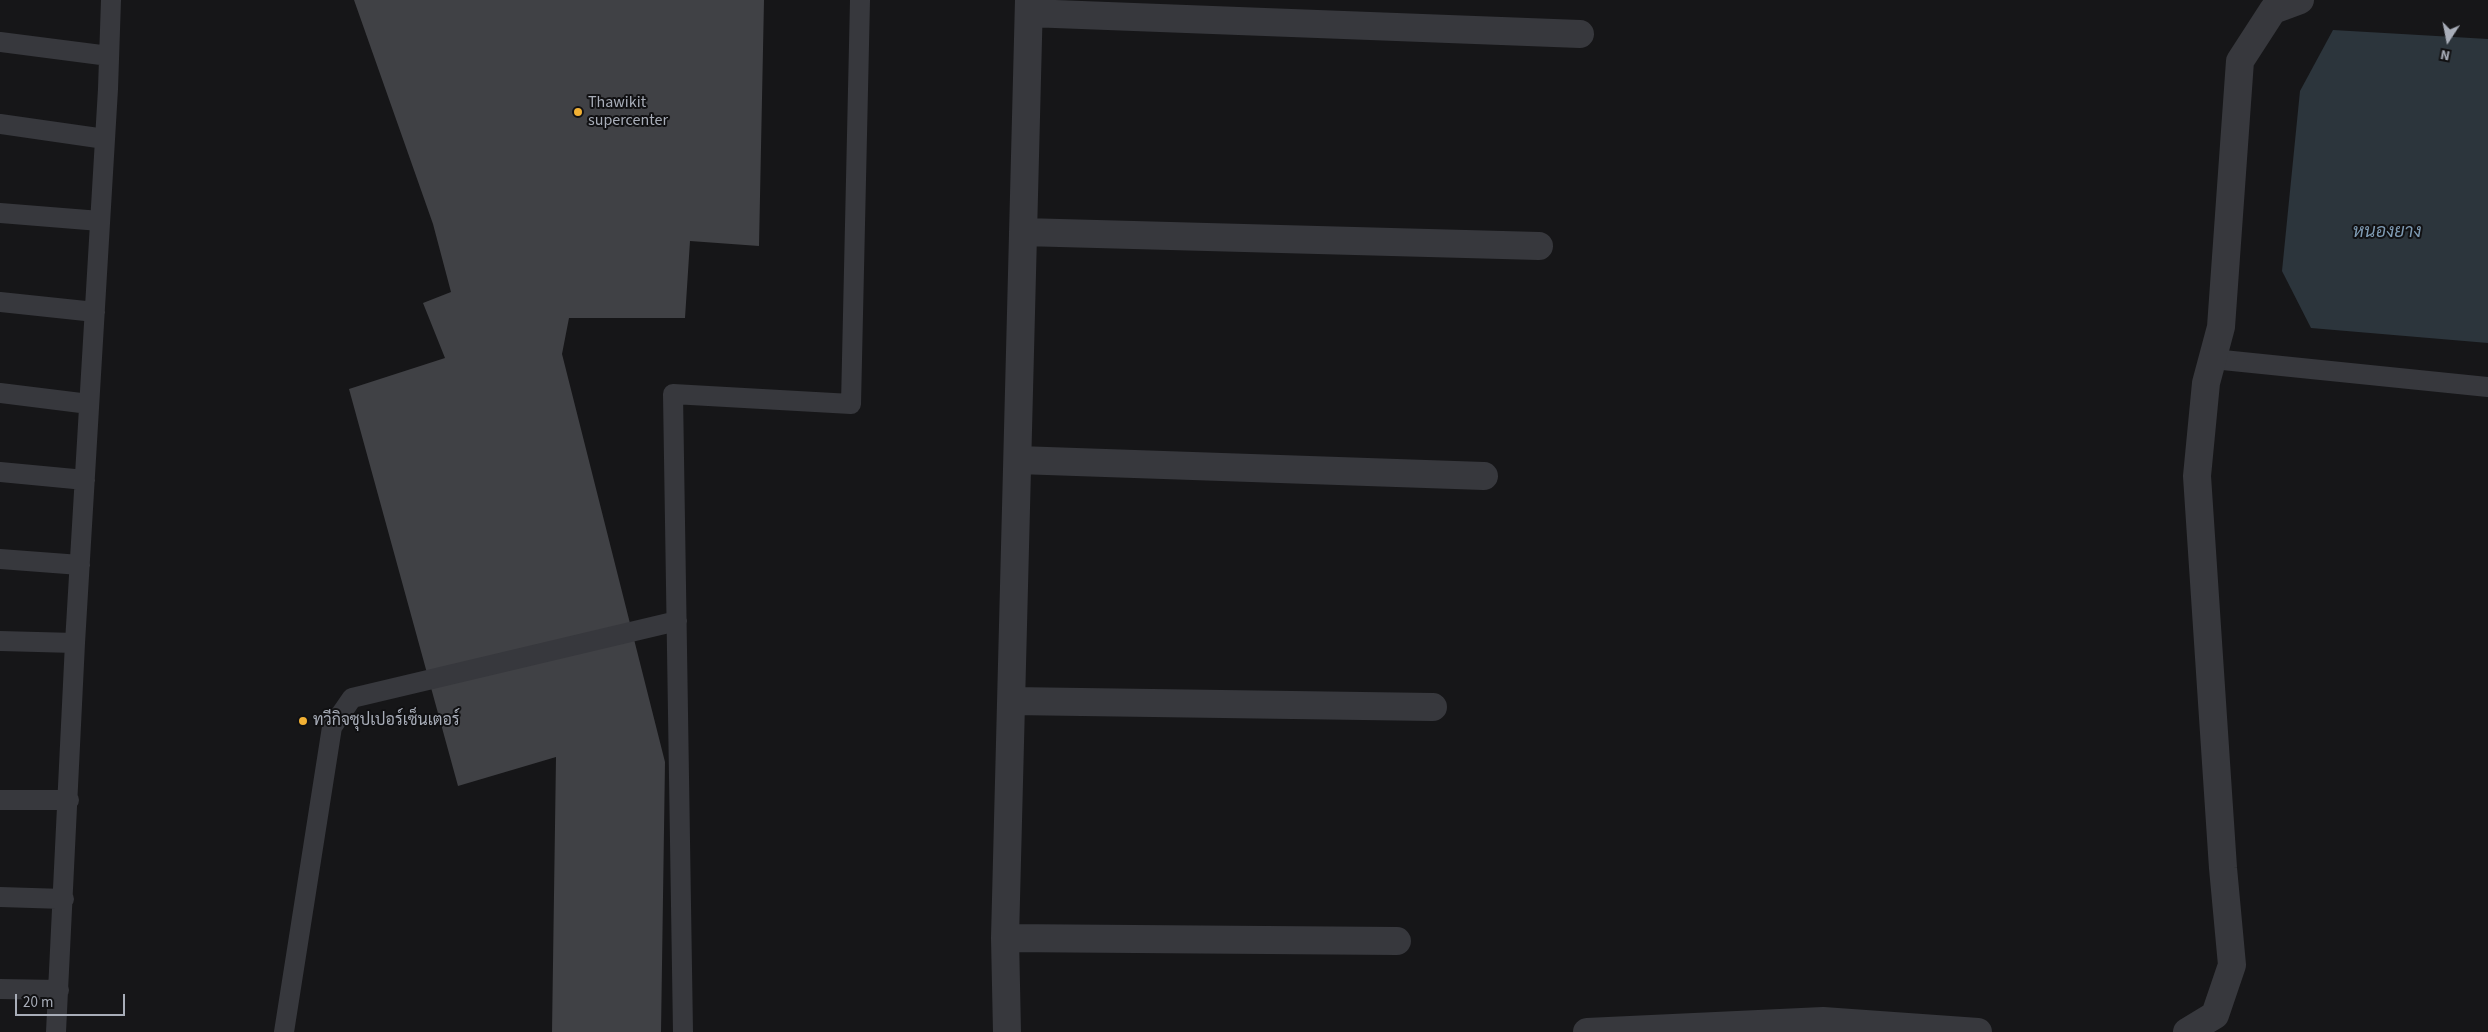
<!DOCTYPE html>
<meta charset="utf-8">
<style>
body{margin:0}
#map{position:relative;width:2488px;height:1032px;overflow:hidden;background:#161618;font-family:"Source Sans 3",sans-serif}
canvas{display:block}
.north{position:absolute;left:2423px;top:15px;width:50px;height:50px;-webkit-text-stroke:4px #111113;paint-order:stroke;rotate:191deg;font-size:14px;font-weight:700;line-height:20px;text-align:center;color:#a8adb8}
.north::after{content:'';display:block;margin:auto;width:18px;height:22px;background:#a8adb8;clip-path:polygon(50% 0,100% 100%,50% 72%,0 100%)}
.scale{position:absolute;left:15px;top:994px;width:110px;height:22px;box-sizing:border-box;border:2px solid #a8adb8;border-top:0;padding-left:6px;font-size:15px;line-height:18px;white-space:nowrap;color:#a8adb8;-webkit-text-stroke:4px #111113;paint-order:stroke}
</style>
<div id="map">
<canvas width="2488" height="1032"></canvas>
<div class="north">N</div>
<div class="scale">20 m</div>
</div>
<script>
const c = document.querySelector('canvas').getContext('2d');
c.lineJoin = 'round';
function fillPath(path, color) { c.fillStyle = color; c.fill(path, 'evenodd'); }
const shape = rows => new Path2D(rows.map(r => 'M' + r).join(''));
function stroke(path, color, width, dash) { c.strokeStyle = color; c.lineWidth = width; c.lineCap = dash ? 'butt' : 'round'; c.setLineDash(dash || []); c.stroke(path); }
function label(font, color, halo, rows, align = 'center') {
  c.font = font + ' "Source Sans 3",Sarabun,sans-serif'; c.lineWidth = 4; c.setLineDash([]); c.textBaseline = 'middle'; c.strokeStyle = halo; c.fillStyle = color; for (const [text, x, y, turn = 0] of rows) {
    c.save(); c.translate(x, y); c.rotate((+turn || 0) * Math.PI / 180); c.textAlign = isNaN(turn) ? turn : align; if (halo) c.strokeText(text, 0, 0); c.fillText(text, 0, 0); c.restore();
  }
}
const water = shape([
 [2333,30,2488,39,2488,343,2311,328,2282,271,2300,91]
]);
const building = shape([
 [354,0,764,0,759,246,690,241,685,318,569,318,562,354,665,762,661,1032,552,1032,556,757,458,786,349,389,445,358,423,303,451,292,433,224]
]);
const lane = shape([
 [0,42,109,56],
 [0,124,105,139],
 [0,213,100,221],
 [0,302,95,312],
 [2213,359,2488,387],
 [0,393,89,404],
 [0,472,85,480],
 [0,559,80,565],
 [0,641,75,643],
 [0,800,69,800],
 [0,897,64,899],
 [0,989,59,990],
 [56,1032,75,643,108,89,111,0],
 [284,1032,332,727,352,698,677,621],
 [683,1032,673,394,851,404,860,0]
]);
const street = shape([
 [1029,13,1580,34],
 [1023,232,1539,246],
 [1018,460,1484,476],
 [1012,701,1433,707],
 [1005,938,1397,941],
 [1007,1032,1005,938,1029,0],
 [1587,1032,1823,1021,1978,1032],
 [2187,1032,2215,1015,2232,965,2223,868,2197,476,2206,383,2221,327,2240,61,2273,10,2300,0]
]);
const markers = [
 [578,112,5,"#f2b134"],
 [303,721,5,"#f2b134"]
];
const poiNames = [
 ["Thawikit",588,103],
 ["supercenter",588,121],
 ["ทวีกิจซุปเปอร์เซ็นเตอร์",313,721]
];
const waterNames = [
 ["หนองยาง",2387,233]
];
fillPath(water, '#2c353c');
fillPath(building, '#404145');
stroke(lane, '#37383d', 20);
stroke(street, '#37383d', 28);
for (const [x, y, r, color] of markers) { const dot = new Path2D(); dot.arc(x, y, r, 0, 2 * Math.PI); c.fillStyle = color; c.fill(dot); stroke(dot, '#111113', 2); }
label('16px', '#a8adb8', '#111113', poiNames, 'left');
label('italic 18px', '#7f9bb3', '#111113', waterNames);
</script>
